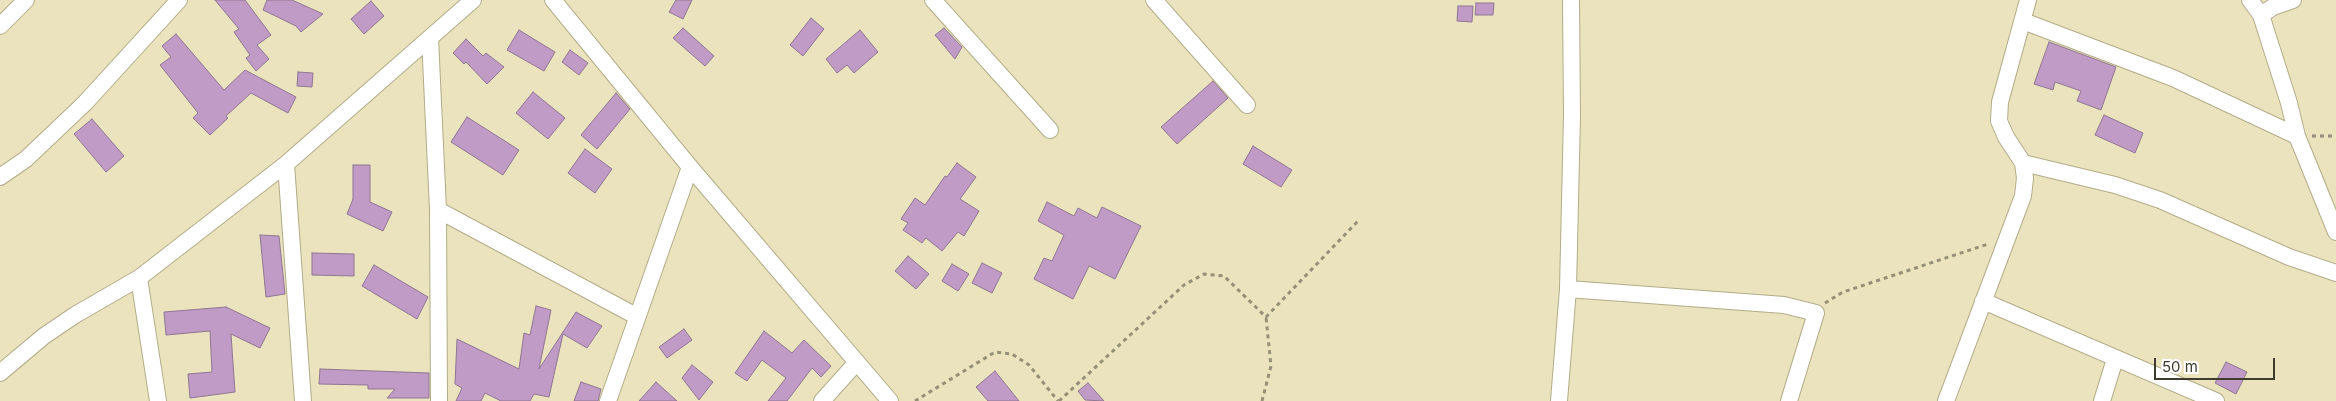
<!DOCTYPE html>
<style>
body{margin:0}
#map{position:relative;width:2336px;height:401px;overflow:hidden;background:#eae3be;font-family:Inter,sans-serif}
canvas{display:block}
.scale{position:absolute;left:2154px;top:358px;width:121px;height:22px;box-sizing:border-box;border:2px solid #3f3c2d;border-top:0;padding-left:6px;font-size:15px;line-height:18px;white-space:nowrap;color:#3f3c2d;-webkit-text-stroke:4px #fff;paint-order:stroke}
</style>
<div id="map">
<canvas width="2336" height="401"></canvas>
<div class="scale">50 m</div>
</div>
<script>
const c = document.querySelector('canvas').getContext('2d');
c.lineJoin = 'round';
function fillPath(path, color) { c.fillStyle = color; c.fill(path, 'evenodd'); }
const shape = rows => new Path2D(rows.map(r => 'M' + r).join(''));
function stroke(path, color, width, dash) { c.strokeStyle = color; c.lineWidth = width; c.lineCap = dash ? 'butt' : 'round'; c.setLineDash(dash || []); c.stroke(path); }
const building = shape([
 [215,0,245,0,271,35,257,45,269,59,256,71,246,58,250,55,234,32,239,29,215,0],
 [267,0,292,0,323,14,301,32,296,26,263,10,267,0],
 [676,0,692,0,683,19,669,12,676,0],
 [371,1,384,16,364,34,351,19,371,1],
 [1476,3,1494,3,1493,15,1475,15,1476,3],
 [1458,6,1473,6,1472,22,1457,21,1458,6],
 [811,18,824,29,803,56,790,45,811,18],
 [683,28,714,56,705,66,673,38,683,28],
 [944,28,962,47,955,59,935,35,944,28],
 [519,30,555,52,544,71,507,50,519,30],
 [860,30,878,52,854,73,847,65,837,73,826,59,860,30],
 [176,34,224,90,245,70,296,97,288,113,251,93,226,116,228,118,210,135,193,118,198,113,160,65,171,57,162,46,176,34],
 [466,39,483,56,486,53,504,67,487,84,466,62,464,64,453,53,466,39],
 [2049,42,2116,67,2101,110,2077,101,2081,91,2055,82,2053,90,2034,84,2049,42],
 [570,50,588,63,579,75,562,62,570,50],
 [298,72,313,73,312,87,297,86,298,72],
 [1213,81,1228,98,1177,144,1161,127,1213,81],
 [533,92,565,118,548,139,516,113,533,92],
 [616,93,630,109,597,149,581,135,616,93],
 [2104,115,2143,133,2135,153,2095,135,2104,115],
 [467,117,519,150,503,175,451,142,467,117],
 [92,119,124,156,106,172,74,134,92,119],
 [1253,146,1292,170,1281,187,1243,164,1253,146],
 [585,149,612,169,595,193,568,173,585,149],
 [957,163,976,177,960,199,979,211,964,236,958,232,942,251,926,238,922,243,903,230,908,223,901,219,915,198,925,205,945,176,947,177,957,163],
 [353,165,370,165,370,202,392,212,383,231,347,214,353,199,353,165],
 [1047,202,1074,216,1078,208,1097,218,1102,207,1141,226,1115,279,1089,266,1073,299,1034,279,1044,258,1052,261,1064,235,1038,221,1047,202],
 [260,235,279,236,285,294,266,297,260,235],
 [312,253,354,254,354,276,312,275,312,253],
 [908,256,929,274,916,289,895,271,908,256],
 [982,263,1002,273,992,293,972,283,982,263],
 [952,264,969,274,958,291,942,281,952,264],
 [374,265,428,297,417,319,362,286,374,265],
 [536,306,551,310,539,369,576,312,602,326,587,348,563,334,549,397,534,394,530,401,501,401,485,393,481,401,456,401,462,388,455,384,457,339,519,369,524,333,530,335,536,306],
 [226,307,270,328,260,348,231,334,235,392,190,398,188,374,212,372,210,331,166,335,164,312,226,307],
 [684,329,692,340,667,358,659,347,684,329],
 [764,331,792,353,804,340,831,366,821,377,812,368,787,401,768,401,786,378,762,360,747,381,735,373,764,331],
 [2226,362,2247,372,2236,394,2215,383,2226,362],
 [692,365,713,382,699,400,682,378,692,365],
 [320,369,429,373,429,398,387,398,395,389,368,389,368,385,319,384,320,369],
 [995,371,1019,401,988,401,976,387,995,371],
 [581,382,601,389,598,401,574,401,581,382],
 [656,382,677,401,639,401,656,382],
 [1088,383,1104,401,1085,400,1078,391,1088,383]
]);
const path = shape([
 [2312,136,2336,136],
 [1825,303,1843,292,1988,244],
 [915,401,995,352,1012,354,1029,365,1058,401],
 [1059,401,1184,285,1204,274,1224,276,1266,317,1358,221],
 [1262,401,1271,366,1266,317]
]);
const minor = shape([
 [553,0,690,167,890,401],
 [933,0,1050,130],
 [1154,0,1247,105],
 [2250,0,2261,15,2289,103,2297,136,2336,232],
 [2261,15,2273,7,2293,0],
 [2023,21,2173,78,2297,136],
 [0,26,26,0],
 [430,38,438,210,439,401],
 [2023,163,2115,185,2160,200,2289,257,2336,273],
 [286,164,303,401],
 [0,177,26,159,85,103,179,0],
 [438,210,636,316],
 [139,278,158,401],
 [1568,289,1784,305,1816,313,1789,401],
 [1983,301,2216,401],
 [0,373,44,336,75,315,139,278,286,164,473,0],
 [608,401,690,167],
 [822,401,857,362],
 [1559,401,1568,289,1572,115,1571,0],
 [1946,401,2023,196,2025,178,2023,163,2006,137,1999,121,2000,102,2028,0],
 [2102,401,2115,359]
]);
fillPath(building, '#c09bc5');
stroke(building, '#8f7692', 1);
stroke(minor, '#b3ac88', 18);
stroke(path, '#959076', 3, [4, 4]);
stroke(minor, '#fff', 16);
</script>
